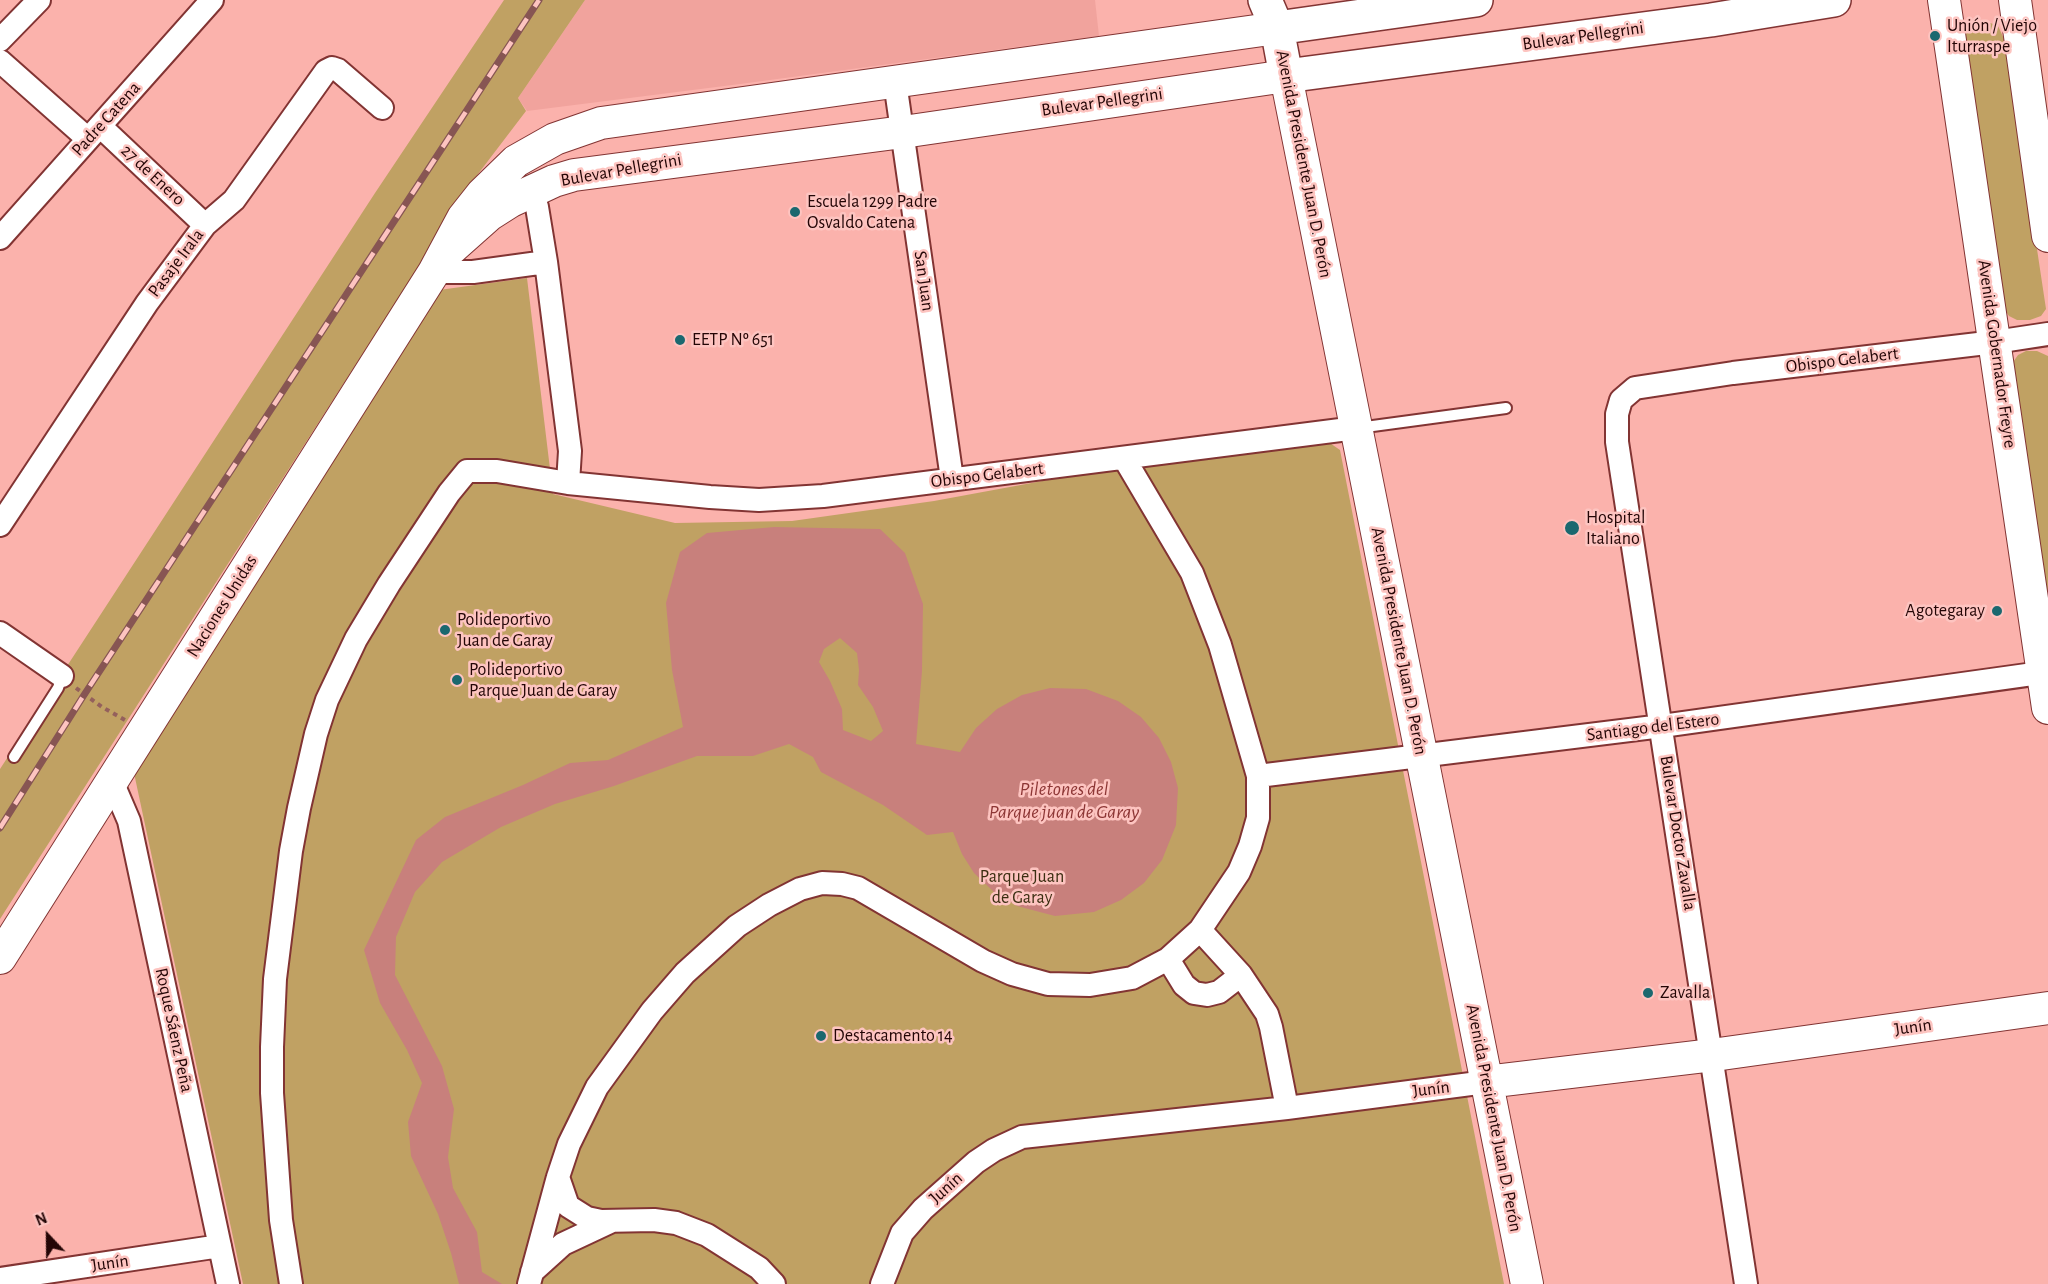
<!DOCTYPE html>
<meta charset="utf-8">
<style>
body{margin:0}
#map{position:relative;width:2048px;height:1284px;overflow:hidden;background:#fbb2ac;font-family:"Alegreya Sans",sans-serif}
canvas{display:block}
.north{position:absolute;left:18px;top:1206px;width:60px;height:60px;-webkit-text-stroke:4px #fdc4c0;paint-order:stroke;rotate:338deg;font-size:16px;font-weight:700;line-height:24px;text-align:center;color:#230505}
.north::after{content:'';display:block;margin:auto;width:21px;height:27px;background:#230505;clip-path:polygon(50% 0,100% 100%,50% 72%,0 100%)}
</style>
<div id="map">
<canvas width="2048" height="1284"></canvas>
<div class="north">N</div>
</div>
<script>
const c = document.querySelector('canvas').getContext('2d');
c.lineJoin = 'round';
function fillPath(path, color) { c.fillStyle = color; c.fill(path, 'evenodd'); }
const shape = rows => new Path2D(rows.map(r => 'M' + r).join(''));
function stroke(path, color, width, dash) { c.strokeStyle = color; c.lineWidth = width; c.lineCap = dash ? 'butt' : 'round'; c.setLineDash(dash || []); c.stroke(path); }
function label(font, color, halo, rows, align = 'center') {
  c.font = font + ' "Alegreya Sans",sans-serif'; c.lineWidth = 5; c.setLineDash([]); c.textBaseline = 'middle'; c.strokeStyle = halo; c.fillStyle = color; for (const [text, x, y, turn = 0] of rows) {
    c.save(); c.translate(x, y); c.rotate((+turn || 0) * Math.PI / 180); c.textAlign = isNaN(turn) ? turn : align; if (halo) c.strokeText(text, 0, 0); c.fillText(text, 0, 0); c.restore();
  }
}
const built = shape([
 [585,0,1095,0,1099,36,740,84,527,111,518,98]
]);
const green = shape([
 [504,0,585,0,518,98,526,111,478,174,0,919,0,769,375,193],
 [1977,22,1988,22,1998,26,2006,43,2046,309,2041,316,2030,320,2017,320,2009,316,2003,307,1962,35,1969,25],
 [527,278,553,494,675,523,792,521,934,501,1091,472,1324,439,1340,450,1504,1284,243,1284,134,773,439,290],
 [2026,351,2037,351,2048,356,2048,611,2011,365,2018,355]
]);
const water = shape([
 [774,527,880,529,905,553,923,604,922,671,916,744,960,752,976,728,997,709,1022,695,1050,688,1086,689,1118,701,1141,717,1159,738,1171,762,1178,788,1176,825,1162,860,1144,883,1121,900,1094,912,1055,916,1017,906,994,892,974,873,962,854,953,832,927,835,883,805,821,772,813,757,789,744,753,756,697,756,614,786,555,804,501,827,442,862,415,892,396,937,395,975,442,1066,454,1109,448,1157,453,1188,477,1232,482,1272,502,1284,459,1284,451,1253,438,1214,411,1156,408,1122,422,1083,407,1050,380,1003,364,950,416,840,445,817,523,785,570,763,608,760,683,727,672,670,666,603,680,552,707,533],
 [840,638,857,653,859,670,858,685,873,707,883,731,871,741,843,730,842,709,830,681,819,662,824,649]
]);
const path = shape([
 [76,688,102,707,125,720]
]);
const lane = shape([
 [1358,428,1506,408],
 [14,757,58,688,62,676]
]);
const street = shape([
 [0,40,39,0],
 [0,61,88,139],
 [895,82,952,479],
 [100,126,205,225],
 [530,191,537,207,546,262,570,451,568,483],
 [0,238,212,0],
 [434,272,473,272,546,262],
 [0,525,147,303,205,225,234,200,326,71,332,68,338,70,382,108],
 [0,633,62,676],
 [1258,776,1662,726,2048,672],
 [111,779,129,821,228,1284],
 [1200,930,1241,975,1267,1014,1271,1027,1287,1108],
 [1168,959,1184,985,1194,993,1207,995,1219,992,1241,975],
 [558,1177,568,1206,587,1218,601,1221,654,1220,676,1223,707,1235,759,1268,774,1284],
 [532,1272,563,1244,612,1221],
 [0,1279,220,1246],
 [291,1284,281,1220,272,1093,272,1047,275,979,291,851,299,808,316,734,327,700,356,639,389,584,449,493,467,471,497,471,568,483,710,497,759,500,823,496,1356,428],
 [529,1284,558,1177,569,1144,597,1087,652,1011,685,973,737,926,769,905,800,889,822,883,842,884,858,888,983,961,1012,974,1048,984,1090,985,1132,978,1168,959,1200,930,1239,872,1250,846,1258,818,1258,776,1220,645,1192,573,1124,458],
 [882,1284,902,1233,923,1209,976,1162,994,1150,1022,1137,1287,1108,1486,1082],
 [1746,1284,1617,442,1617,414,1621,400,1635,388,1733,373,1995,342,2048,334]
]);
const secondary = shape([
 [1944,0,2048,708],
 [2015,0,2048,236],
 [444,255,489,215,511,201,554,181,574,175,903,132,1286,76,1527,1284],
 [0,958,434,272,463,218,482,194,516,161,555,139,601,123,1277,28],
 [1486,1082,1713,1055,2048,1008]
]);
const primary = shape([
 [1265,0,1277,28,1286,76,1711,20,1834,0],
 [1277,28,1476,0]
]);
const rail = shape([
 [0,828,84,695,539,0]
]);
const markers = [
 [1935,36,6,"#1b686f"],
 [795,212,6,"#1b686f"],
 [680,340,6,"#1b686f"],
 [1572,528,8,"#1b686f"],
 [1997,611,6,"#1b686f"],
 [445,630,6,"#1b686f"],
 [457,680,6,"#1b686f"],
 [1648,993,6,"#1b686f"],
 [821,1036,6,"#1b686f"]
];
const poiNames = [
 ["Unión / Viejo",1947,26],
 ["Iturraspe",1947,47],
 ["Escuela 1299 Padre",807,202],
 ["Osvaldo Catena",807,223],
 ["EETP Nº 651",692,340],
 ["Hospital",1586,518],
 ["Italiano",1586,539],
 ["Agotegaray",1985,611,"right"],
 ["Polideportivo",457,620],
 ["Juan de Garay",457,641],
 ["Polideportivo",469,670],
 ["Parque Juan de Garay",469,691],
 ["Zavalla",1660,993],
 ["Destacamento 14",833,1036]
];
const streetNames = [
 ["Bulevar Pellegrini",1583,36,-8],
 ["Bulevar Pellegrini",1102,102,-8],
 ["Padre Catena",106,119,-48],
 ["Avenida Presidente Juan D. Perón",1304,164,79],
 ["Bulevar Pellegrini",621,170,-10],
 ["27 de Enero",153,175,43],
 ["Pasaje Irala",176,263,-53],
 ["San Juan",924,281,82],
 ["Avenida Gobernador Freyre",1997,354,82],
 ["Obispo Gelabert",1842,360,-7],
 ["Obispo Gelabert",987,475,-7],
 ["Naciones Unidas",222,606,-58],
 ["Avenida Presidente Juan D. Perón",1399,641,79],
 ["Santiago del Estero",1653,727,-7],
 ["Bulevar Doctor Zavalla",1678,833,81],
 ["Junín",1913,1027,-8],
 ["Roque Sáenz Peña",174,1030,78],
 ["Junín",1431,1089,-7],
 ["Avenida Presidente Juan D. Perón",1494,1118,79],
 ["Junín",946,1188,-42],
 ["Junín",110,1263,-8]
];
const parkNames = [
 ["Parque Juan",1022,877],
 ["de Garay",1022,898]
];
const waterNames = [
 ["Piletones del",1064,789],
 ["Parque juan de Garay",1064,812]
];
fillPath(built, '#f1a39d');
fillPath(green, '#c0a163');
fillPath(water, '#c8807c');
stroke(lane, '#823433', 14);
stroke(street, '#823433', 26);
stroke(secondary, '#823433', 34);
stroke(primary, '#823433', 36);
stroke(path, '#94605c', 4, [4.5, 4.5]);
stroke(lane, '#fff', 10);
stroke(street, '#fff', 22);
stroke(secondary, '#fff', 32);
stroke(primary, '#fff', 33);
stroke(rail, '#875553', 7);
stroke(rail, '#fdc4c0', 4.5, [14]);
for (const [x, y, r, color] of markers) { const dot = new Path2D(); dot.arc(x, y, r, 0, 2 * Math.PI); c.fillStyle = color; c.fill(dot); stroke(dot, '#fdc4c0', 2); }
label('18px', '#230505', '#fdc4c0', poiNames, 'left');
label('18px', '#230505', '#fdc4c0', streetNames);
label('18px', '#3b2e11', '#fdc4c0', parkNames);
label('italic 20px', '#8d3635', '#fdc4c0', waterNames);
</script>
